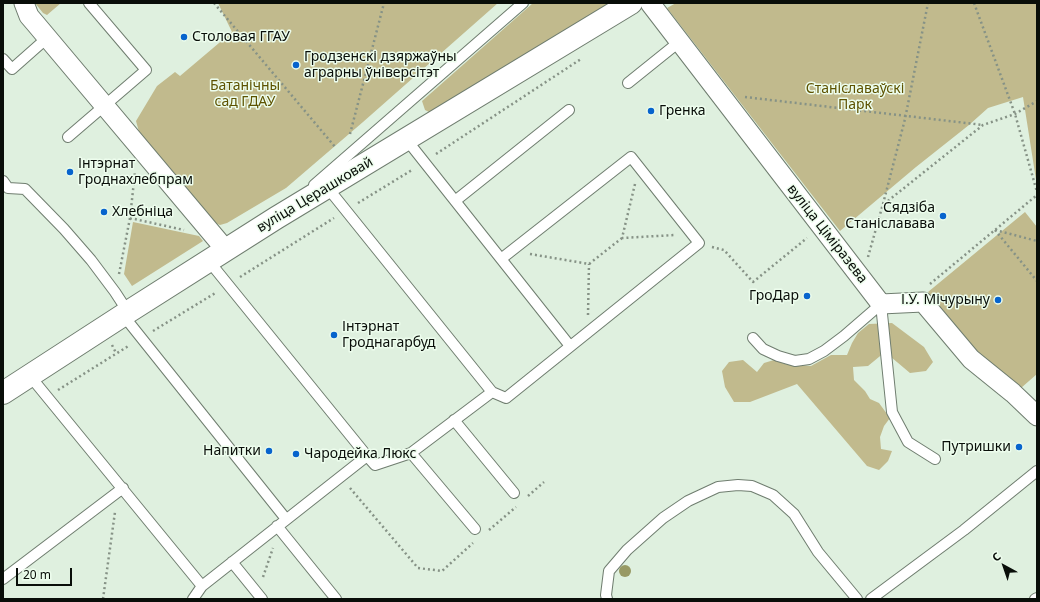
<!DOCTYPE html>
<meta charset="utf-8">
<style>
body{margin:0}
#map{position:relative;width:1040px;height:602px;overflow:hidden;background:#dff0df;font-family:"Noto Sans",sans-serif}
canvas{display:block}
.frame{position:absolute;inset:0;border:4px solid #090e09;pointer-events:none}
.north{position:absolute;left:984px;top:546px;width:40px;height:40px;-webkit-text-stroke:3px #edfded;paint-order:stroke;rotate:320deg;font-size:11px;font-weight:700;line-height:16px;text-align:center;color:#090e09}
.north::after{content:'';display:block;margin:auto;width:14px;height:18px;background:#090e09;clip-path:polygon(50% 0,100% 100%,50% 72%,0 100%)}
.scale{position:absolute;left:16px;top:568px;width:56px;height:18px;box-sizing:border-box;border:2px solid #090e09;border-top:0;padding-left:5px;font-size:12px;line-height:14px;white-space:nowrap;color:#090e09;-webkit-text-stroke:3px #edfded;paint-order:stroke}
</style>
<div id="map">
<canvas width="1040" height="602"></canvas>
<div class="frame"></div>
<div class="north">С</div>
<div class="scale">20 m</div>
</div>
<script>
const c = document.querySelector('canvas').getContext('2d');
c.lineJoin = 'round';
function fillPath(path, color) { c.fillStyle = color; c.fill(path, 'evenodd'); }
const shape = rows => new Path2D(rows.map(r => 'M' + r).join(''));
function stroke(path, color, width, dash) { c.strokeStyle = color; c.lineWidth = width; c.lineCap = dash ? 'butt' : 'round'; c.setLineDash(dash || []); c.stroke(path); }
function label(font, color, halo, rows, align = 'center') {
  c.font = font + ' "Noto Sans",sans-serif'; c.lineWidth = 3; c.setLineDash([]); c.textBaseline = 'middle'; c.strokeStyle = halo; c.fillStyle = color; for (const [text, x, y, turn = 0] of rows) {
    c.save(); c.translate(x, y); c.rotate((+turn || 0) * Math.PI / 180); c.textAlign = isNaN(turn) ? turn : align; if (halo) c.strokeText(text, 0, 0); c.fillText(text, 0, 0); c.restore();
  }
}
const green = shape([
 [35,3,61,3,47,15,43,13],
 [218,3,498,3,363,122,286,188,227,223,220,225,213,222,141,139,136,121,157,86,175,72,180,76,232,32],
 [533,3,619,3,435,115,425,110,422,101],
 [676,3,1037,3,1037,186,1023,97,988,108,969,125,916,167,840,231,667,8],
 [1025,212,1037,227,1037,374,1021,388,980,356,928,292],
 [133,222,199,236,203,241,132,286,124,274],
 [892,323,924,347,933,362,926,371,910,373,885,352,868,366,853,367,854,380,865,391,870,399,879,403,890,418,884,426,880,437,881,449,892,451,888,461,879,470,867,466,797,384,750,402,734,402,725,387,722,371,729,362,743,360,757,372,764,363,774,360,785,364,811,366,831,355,847,355,852,343,858,333,869,324]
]);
const path = shape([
 [214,3,336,148],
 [974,3,1015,114,1037,192],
 [745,97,983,125],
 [350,134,384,3],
 [436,154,581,59],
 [635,184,622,238,675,235],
 [358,203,412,170],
 [884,204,983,125,1015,114,1037,101],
 [130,218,184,230],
 [995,230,1037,281],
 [995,230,1037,241],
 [712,247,724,250,753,282,807,238],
 [530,254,589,264,622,238],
 [868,257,883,204,905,119,928,3],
 [119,274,130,218,135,172],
 [240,277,334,218],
 [930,284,1037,195],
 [588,315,589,264],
 [153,331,217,292],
 [112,345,116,353],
 [58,390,130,345],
 [350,488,418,568,442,571,473,543],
 [528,496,544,482],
 [489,530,516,507],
 [263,577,273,548],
 [103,599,115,512]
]);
const service = shape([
 [3,59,12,69,47,38],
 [628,83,679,42],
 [68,137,146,70,89,3],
 [406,139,570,346],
 [3,181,8,188,25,189,64,229,91,260,115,292,128,312],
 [314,185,523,3],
 [327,187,492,392,411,453,375,465,367,456],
 [455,201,569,110],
 [881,304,892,412,908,442,935,459],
 [123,315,286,519],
 [753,338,763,349,778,356,795,361,809,359,824,351,844,336,881,304],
 [30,376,202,586,367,456,208,260],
 [492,392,506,398,699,243,631,157,501,259],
 [454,420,514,493],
 [411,453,475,529],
 [277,526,336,599],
 [232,562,262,599],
 [3,579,123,488],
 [193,599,202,586],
 [607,599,606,595,609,571,627,550,663,518,688,501,718,487,738,485,752,486,773,495,794,514,818,552,857,599],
 [871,599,964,530,1037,471],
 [1035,599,1037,598]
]);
const minor = shape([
 [24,3,29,16,35,23,225,249],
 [650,3,881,304,923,302,971,359,1013,393,1037,416]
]);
const tertiary = shape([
 [3,393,128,312,276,218,631,3]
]);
const trees = [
 [625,571]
];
const markers = [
 [184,37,4,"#0764cd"],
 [296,65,4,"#0764cd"],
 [651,111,4,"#0764cd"],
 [70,172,4,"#0764cd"],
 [104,212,4,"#0764cd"],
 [943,216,4,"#0764cd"],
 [807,296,4,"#0764cd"],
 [998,300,4,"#0764cd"],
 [334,335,4,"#0764cd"],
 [1019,447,4,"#0764cd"],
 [269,451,4,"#0764cd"],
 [296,454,4,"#0764cd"]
];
const poiNames = [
 ["Столовая ГГАУ",192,37],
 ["Гродзенскі дзяржаўны",304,57],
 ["аграрны ўніверсітэт",304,73],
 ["Гренка",659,111],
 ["Інтэрнат",78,164],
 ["Гроднахлебпрам",78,180],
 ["Сядзіба",935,208,"right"],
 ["Станіславава",935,224,"right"],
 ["Хлебніца",112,212],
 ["ГроДар",799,296,"right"],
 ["І.У. Мічурыну",990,300,"right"],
 ["Інтэрнат",342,327],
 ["Гроднагарбуд",342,343],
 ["Путришки",1011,447,"right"],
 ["Напитки",261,451,"right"],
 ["Чародейка Люкс",304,454]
];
const parkNames = [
 ["Батанічны",245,86],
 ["сад ГДАУ",245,102],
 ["Станіславаўскі",855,89],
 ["Парк",855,105]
];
const streetNames = [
 ["вуліца Церашковай",315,195,-31],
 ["вуліца Ціміразева",827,234,52]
];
fillPath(green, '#c1ba8d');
stroke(service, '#6f7d6f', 12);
stroke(minor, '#6f7d6f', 21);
stroke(tertiary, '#6f7d6f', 24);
stroke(path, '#869286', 2.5, [2, 3]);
stroke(service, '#fff', 10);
stroke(minor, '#fff', 19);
stroke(tertiary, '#fff', 22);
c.fillStyle = '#989964';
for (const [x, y] of trees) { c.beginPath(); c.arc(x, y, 6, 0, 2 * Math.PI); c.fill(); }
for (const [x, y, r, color] of markers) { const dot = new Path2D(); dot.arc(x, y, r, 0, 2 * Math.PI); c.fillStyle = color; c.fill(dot); stroke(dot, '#edfded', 1.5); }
label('14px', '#090e09', '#edfded', poiNames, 'left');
label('14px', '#5d5200', '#edfded', parkNames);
label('14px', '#090e09', '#edfded', streetNames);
</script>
